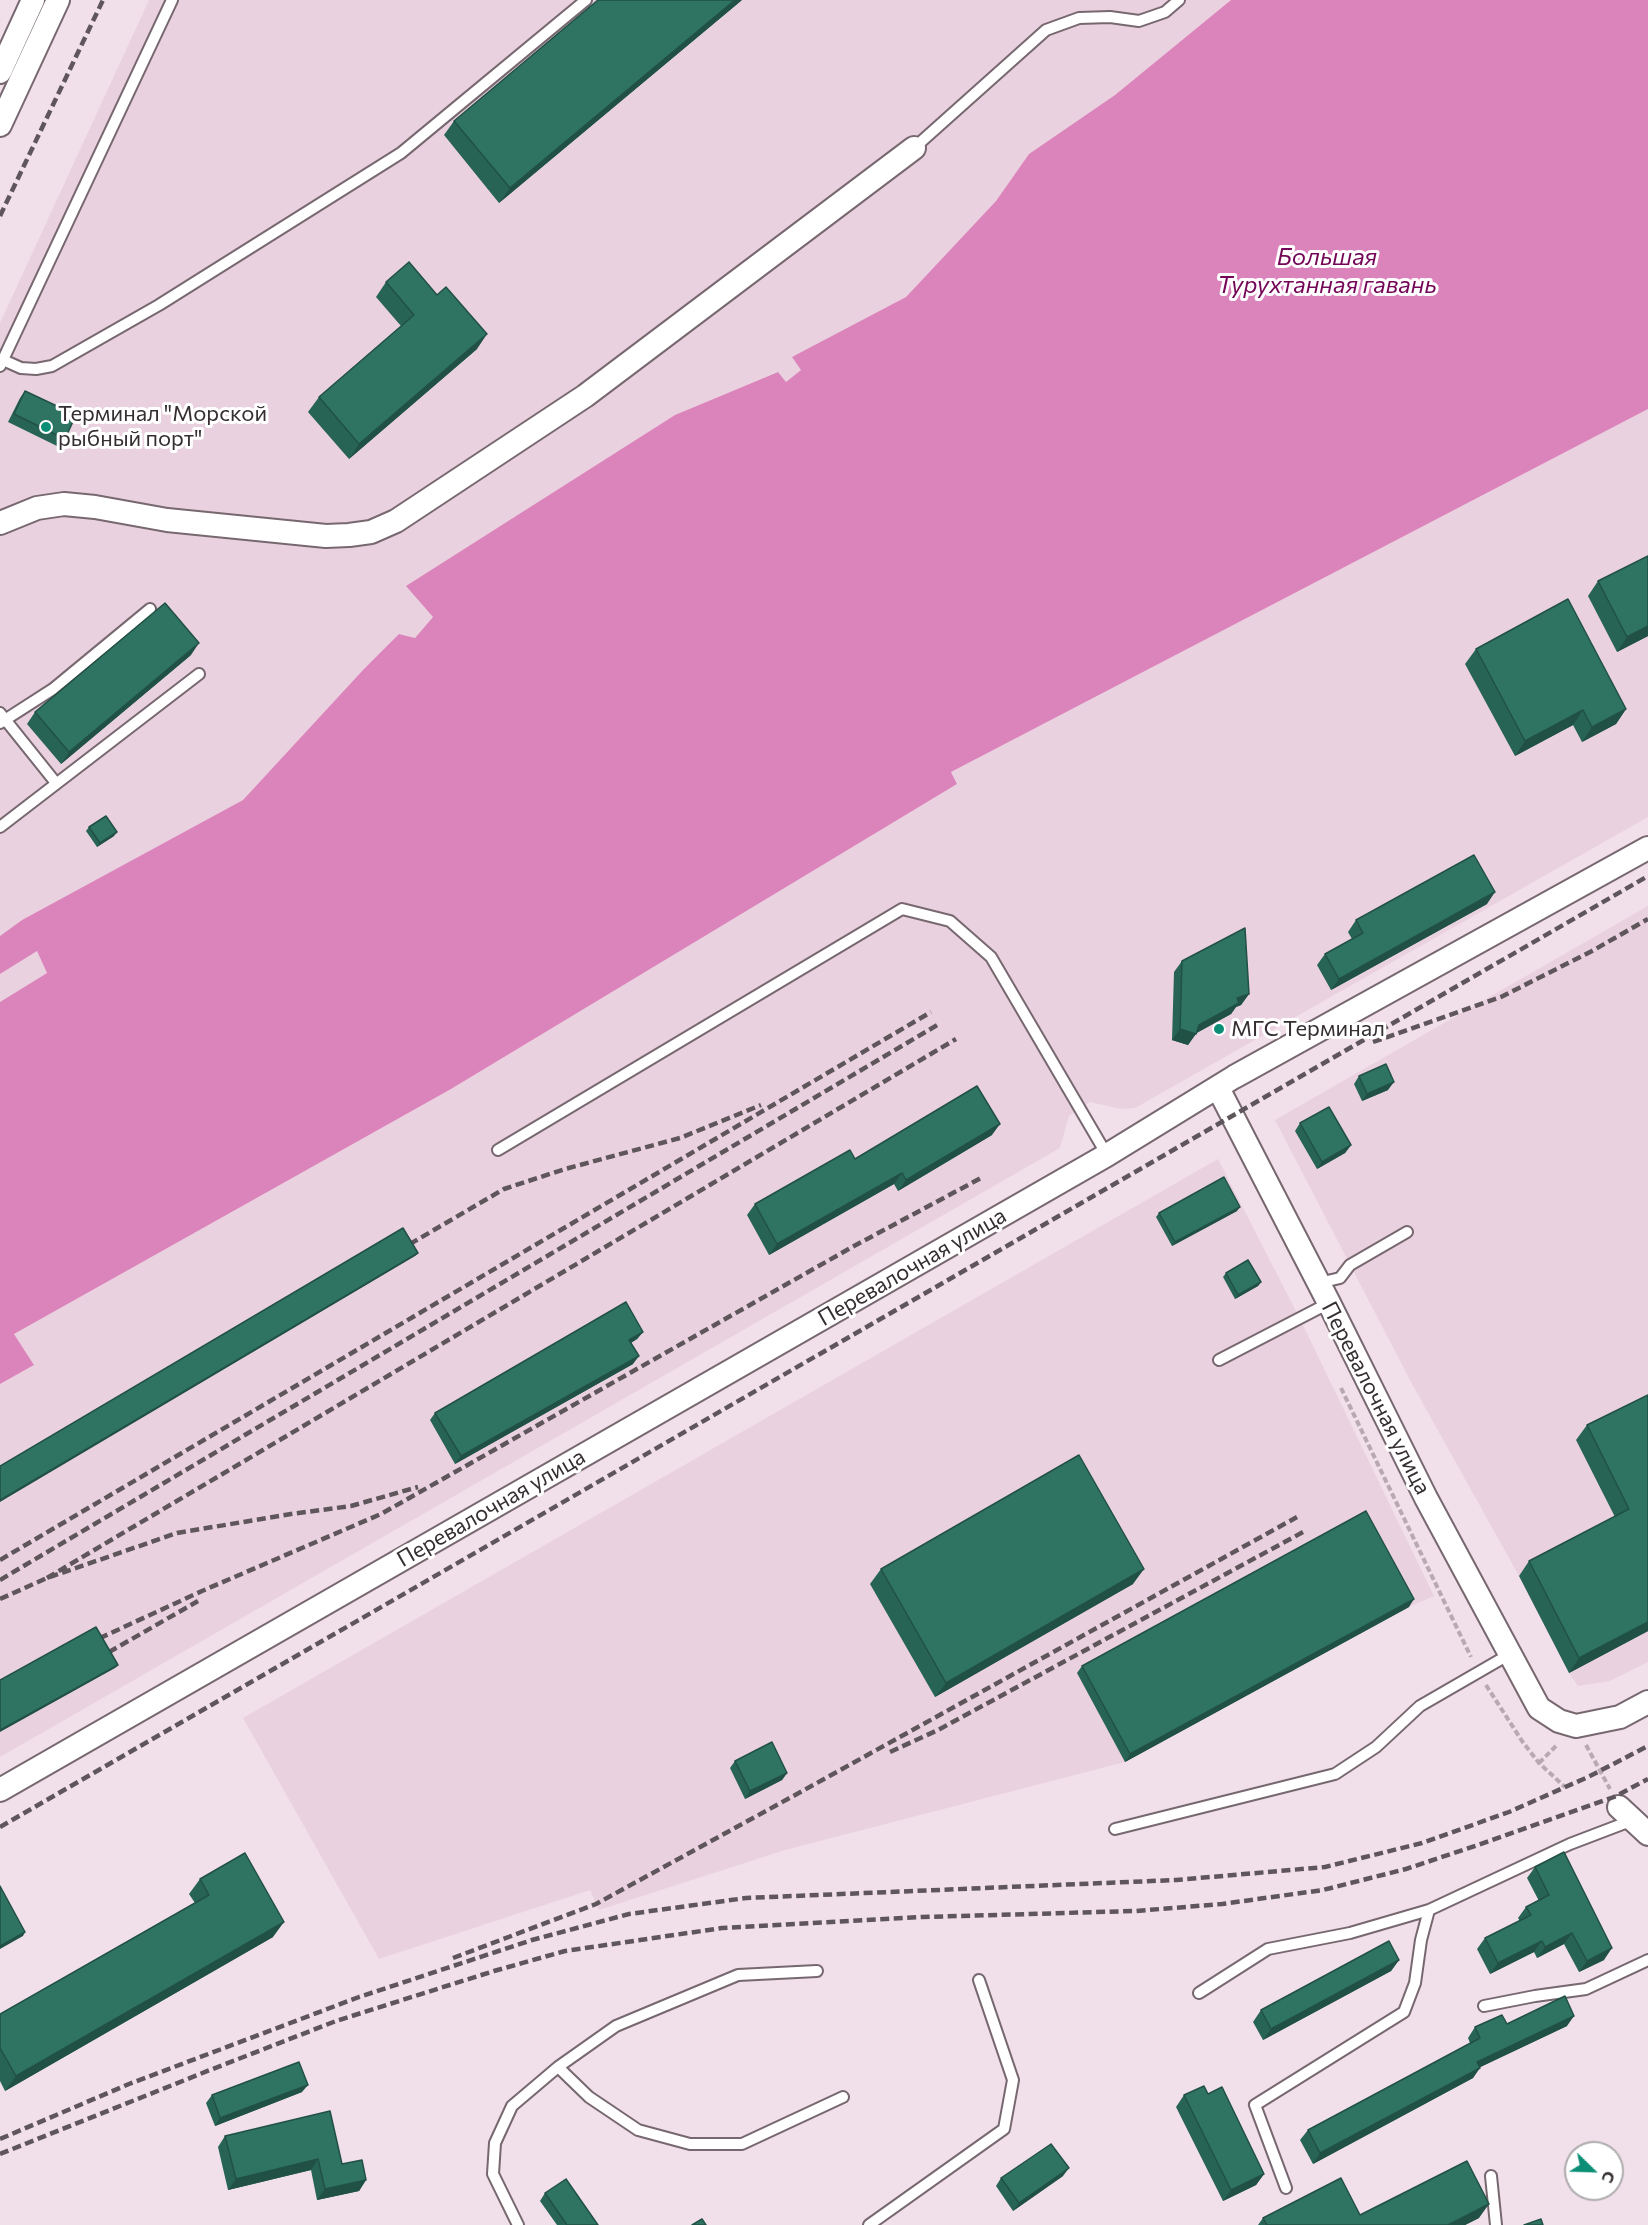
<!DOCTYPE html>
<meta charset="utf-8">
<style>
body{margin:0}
#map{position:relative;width:1648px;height:2225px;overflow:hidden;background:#f1dfe9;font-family:Commissioner,sans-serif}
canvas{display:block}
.north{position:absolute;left:1564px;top:2141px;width:60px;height:60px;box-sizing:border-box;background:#fff;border:2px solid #aeabad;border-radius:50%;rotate:113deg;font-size:16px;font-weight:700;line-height:24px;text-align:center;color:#352e32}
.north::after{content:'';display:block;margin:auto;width:21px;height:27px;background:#0a8e75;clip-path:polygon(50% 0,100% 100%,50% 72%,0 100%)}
</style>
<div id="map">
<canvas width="1648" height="2225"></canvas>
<div class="north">С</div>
</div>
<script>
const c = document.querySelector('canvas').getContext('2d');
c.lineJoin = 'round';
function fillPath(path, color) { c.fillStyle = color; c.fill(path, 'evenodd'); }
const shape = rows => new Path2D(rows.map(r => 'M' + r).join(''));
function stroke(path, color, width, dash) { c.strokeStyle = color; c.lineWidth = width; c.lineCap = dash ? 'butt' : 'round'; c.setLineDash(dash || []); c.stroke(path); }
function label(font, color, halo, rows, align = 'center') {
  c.font = font + ' Commissioner,sans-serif'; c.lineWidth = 6; c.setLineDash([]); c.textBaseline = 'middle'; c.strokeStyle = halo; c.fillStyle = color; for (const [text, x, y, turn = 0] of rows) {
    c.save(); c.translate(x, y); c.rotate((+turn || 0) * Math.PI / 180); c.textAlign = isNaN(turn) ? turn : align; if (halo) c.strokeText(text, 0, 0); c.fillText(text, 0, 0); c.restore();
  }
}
const built = shape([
 [149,0,1231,0,1115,95,1029,154,996,201,906,297,793,357,801,370,786,382,777,372,675,415,407,586,433,617,415,638,399,634,363,670,243,800,22,920,0,936,0,323],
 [1648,409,1648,817,1135,1108,1121,1109,1090,1102,1069,1116,1060,1148,0,1757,0,1384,34,1365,14,1334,451,1089,957,784,951,772],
 [1648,906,1648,1662,1610,1681,1578,1686,1569,1673,1519,1576,1411,1382,1275,1120],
 [37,950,47,973,0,1002,0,974],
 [1218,1159,1300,1319,1434,1596,1409,1607,1125,1762,785,1850,599,1910,590,1890,379,1959,243,1718]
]);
const water = shape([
 [1231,0,1648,0,1648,409,951,772,957,784,451,1089,14,1334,34,1365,0,1384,0,1002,47,973,37,951,0,974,0,936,22,920,243,800,363,670,399,634,415,638,433,617,406,586,675,415,778,372,786,382,801,370,792,357,906,297,996,201,1029,154,1115,95]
]);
const path = shape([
 [1341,1388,1471,1657],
 [1486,1685,1522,1741,1539,1763,1565,1787],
 [1586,1745,1610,1789],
 [1539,1763,1558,1744]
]);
const service = shape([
 [914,148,1046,30,1079,18,1110,17,1139,21,1165,12,1179,0],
 [3,360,21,368,36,369,52,366,159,305,401,153,586,0],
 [0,366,172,0],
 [0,713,56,783],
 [0,723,53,689,150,609],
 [0,827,199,674],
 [498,1150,902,909,950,921,991,957,1107,1155],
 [1319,1283,1340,1278,1350,1265,1407,1232],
 [1219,1360,1329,1303],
 [1115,1829,1335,1774,1376,1747,1420,1706,1510,1654],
 [1199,1993,1268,1949,1350,1933,1429,1910,1570,1844,1633,1820],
 [1484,2006,1535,1996,1586,1989,1648,1960],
 [558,2067,589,2097,638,2130,690,2144,742,2144,843,2097],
 [1491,2176,1496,2225],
 [1286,2188,1255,2105,1404,2012,1415,1983,1421,1940,1429,1910],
 [518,2225,493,2174,495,2143,512,2106,558,2067,616,2026,738,1975,817,1971],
 [869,2225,1004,2129,1013,2080,979,1980]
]);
const minor = shape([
 [0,72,33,0],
 [0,125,58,0],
 [0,523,37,508,64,504,95,507,167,520,326,536,349,535,371,532,396,521,585,396,914,148],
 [1218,1088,1329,1303,1426,1498,1539,1708,1559,1721,1576,1726,1620,1717,1648,1702],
 [0,1790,1107,1155,1234,1077,1648,848],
 [1619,1807,1648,1834]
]);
const rail = shape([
 [0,216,103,0],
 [1373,1042,1501,997,1592,951,1648,919],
 [398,1251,504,1189,565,1169,680,1138,761,1105],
 [0,1560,931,1012],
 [47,1578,956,1039],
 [0,1580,939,1024],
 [0,1599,47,1578,177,1533,291,1514,351,1506,418,1487],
 [87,1644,202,1591,381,1514,854,1246,981,1178],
 [97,1659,198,1601],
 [890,1752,938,1730,1305,1531],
 [0,1827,1648,876],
 [453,1958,596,1904,797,1794,1297,1517],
 [0,2139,129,2084,359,1997,532,1940,629,1914,746,1898,1176,1880,1325,1867,1422,1843,1509,1812,1588,1777,1648,1746],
 [0,2154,210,2070,336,2021,494,1971,565,1951,722,1928,922,1917,1136,1911,1222,1904,1323,1890,1406,1869,1478,1845,1614,1797,1648,1779]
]);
const wall = shape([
 [742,0,499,203,444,135,454,121],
 [386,282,477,349,349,459,308,412,319,397,401,326,376,297],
 [25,391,65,439,59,447,8,422,20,398],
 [1598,581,1648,636,1617,652,1588,596],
 [1476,649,1626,709,1616,724,1582,742,1573,725,1515,756,1465,664],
 [191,655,61,764,27,724,35,712],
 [89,827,114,836,97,847,86,831],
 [1487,904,1331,990,1317,965,1325,954,1352,939,1348,932,1356,920],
 [1182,961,1249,994,1241,1005,1236,1007,1231,1014,1196,1033,1188,1045,1172,1040,1174,972],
 [1359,1076,1388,1090,1362,1101,1354,1084],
 [1300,1123,1351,1145,1345,1153,1317,1169,1295,1131],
 [992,1135,898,1191,894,1184,769,1255,747,1215,755,1204,855,1159],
 [1237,1211,1172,1246,1156,1217,1159,1213],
 [1226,1273,1261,1282,1258,1286,1235,1299,1223,1277],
 [643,1332,637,1339,631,1343,633,1364,455,1464,430,1420,435,1413],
 [1648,1395,1648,1631,1569,1673,1519,1576,1529,1561,1615,1517,1576,1440,1587,1425],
 [881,1569,1133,1584,935,1697,870,1584],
 [1409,1607,1125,1762,1077,1673,1082,1666],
 [735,1761,787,1773,782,1780,745,1799,730,1768],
 [1535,1867,1604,1960,1579,1972,1564,1944,1537,1958,1534,1952,1490,1974,1477,1949,1485,1938,1520,1921,1518,1918,1526,1907,1539,1901,1527,1878],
 [200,1879,273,1937,5,2091,0,2081,0,2014,195,1903,189,1894],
 [1399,1960,1391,1971,1263,2040,1253,2022,1261,2010],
 [1507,2024,1567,2026,1480,2067,1473,2078,1313,2164,1300,2140,1308,2130,1470,2043,1468,2038,1475,2027],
 [302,2092,215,2126,206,2103,212,2095],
 [1208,2094,1264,2174,1256,2185,1223,2201,1176,2107,1184,2095],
 [225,2136,342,2164,366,2180,359,2191,317,2200,311,2170,228,2190,218,2147],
 [1063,2176,1013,2211,996,2186,1001,2178],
 [545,2193,598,2225,557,2225,540,2201],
 [1360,2215,1479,2218,1465,2225,1258,2225,1263,2218]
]);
const shadedWall = shape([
 [735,0,742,0,499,203,510,188],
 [487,334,477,349,349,459,359,444],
 [1648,626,1648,636,1617,652,1627,637],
 [199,643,191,655,61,764,69,752],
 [1626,709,1616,724,1582,742,1592,727],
 [1583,710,1573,725,1515,756,1525,741],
 [117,832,114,836,97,847,100,843],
 [1495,892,1487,904,1331,990,1339,979],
 [1249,994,1241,1005,1236,1007,1231,1014,1195,1034,1196,1034,1188,1045,1172,1040,1180,1029,1199,1025,1237,998],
 [1394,1082,1388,1090,1362,1101,1367,1094],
 [1000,1124,992,1135,898,1191,906,1180],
 [1351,1145,1345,1153,1317,1169,1322,1162],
 [902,1173,894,1184,769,1255,777,1244],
 [1240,1207,1237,1211,1172,1246,1175,1242],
 [418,1253,415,1256,0,1502,0,1500],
 [1261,1282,1258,1286,1235,1299,1238,1295],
 [643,1332,637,1339,624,1347,629,1340],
 [639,1356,633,1364,455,1464,461,1456],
 [1144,1569,1133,1584,935,1697,946,1683],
 [1414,1599,1409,1607,1125,1762,1130,1754],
 [1648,1622,1648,1631,1569,1673,1579,1658],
 [118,1665,115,1668,0,1732,0,1730],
 [787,1773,782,1780,745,1799,750,1791],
 [284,1922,273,1937,5,2091,16,2076],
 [25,1932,23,1936,0,1949,0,1946],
 [1572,1933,1564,1944,1537,1958,1545,1947],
 [1542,1941,1534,1952,1490,1974,1498,1963],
 [1612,1948,1604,1960,1579,1972,1587,1961],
 [1399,1960,1391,1971,1263,2040,1271,2029],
 [1574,2016,1567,2026,1470,2072,1477,2062],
 [1480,2068,1473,2078,1313,2164,1320,2153],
 [308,2085,302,2092,215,2126,220,2118],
 [318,2159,311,2170,228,2190,236,2179],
 [1069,2168,1063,2176,1013,2211,1019,2203],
 [1264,2174,1256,2185,1223,2201,1231,2190],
 [366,2180,359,2191,317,2200,325,2189],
 [1489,2204,1479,2218,1465,2225,1448,2225]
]);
const building = shape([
 [598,0,735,0,510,188,454,121,598,0],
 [409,262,437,295,446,287,487,334,359,444,319,397,414,315,386,282,409,262],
 [25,391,76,415,65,439,14,414,25,391],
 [1648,556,1648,626,1627,637,1598,581,1648,556],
 [1568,599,1626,709,1592,727,1583,710,1525,741,1476,649,1568,599],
 [165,603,199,643,69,752,35,712,165,603],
 [106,816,117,832,100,843,89,827,106,816],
 [1474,855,1495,892,1339,979,1325,954,1363,933,1356,920,1474,855],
 [1245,928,1249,994,1237,998,1239,1003,1199,1025,1196,1034,1180,1029,1182,961,1245,928],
 [1386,1064,1394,1082,1367,1094,1359,1076,1386,1064],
 [977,1086,1000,1124,906,1180,902,1173,777,1244,755,1204,850,1150,855,1159,977,1086],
 [1329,1107,1351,1145,1322,1162,1300,1123,1329,1107],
 [1224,1177,1240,1207,1175,1242,1159,1213,1224,1177],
 [403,1228,418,1253,0,1500,0,1466,403,1228],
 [1248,1260,1261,1282,1238,1295,1226,1273,1248,1260],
 [626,1302,643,1332,629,1340,639,1356,461,1456,435,1413,626,1302],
 [1648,1395,1648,1622,1579,1658,1529,1561,1629,1509,1587,1425,1648,1395],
 [1079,1455,1144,1569,946,1683,881,1569,1079,1455],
 [1366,1511,1414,1599,1130,1754,1082,1666,1366,1511],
 [96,1627,118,1665,0,1730,0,1680,96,1627],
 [772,1742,787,1773,750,1791,735,1761,772,1742],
 [1564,1852,1612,1948,1587,1961,1572,1933,1545,1947,1542,1941,1498,1963,1485,1938,1531,1915,1526,1907,1549,1895,1535,1867,1564,1852],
 [245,1853,284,1922,16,2076,0,2048,0,2014,209,1895,200,1879,245,1853],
 [0,1886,25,1932,0,1946,0,1886],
 [1389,1941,1399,1960,1271,2029,1261,2010,1389,1941],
 [1565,1996,1574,2016,1477,2062,1480,2068,1320,2153,1308,2130,1480,2038,1475,2027,1502,2015,1507,2024,1565,1996],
 [299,2062,308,2085,220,2118,212,2095,299,2062],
 [1204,2086,1208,2094,1222,2087,1264,2174,1231,2190,1184,2095,1204,2086],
 [330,2111,342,2164,362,2160,366,2180,325,2189,318,2159,236,2179,225,2136,330,2111],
 [1051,2144,1069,2168,1019,2203,1001,2178,1051,2144],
 [1467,2161,1489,2204,1448,2225,1267,2225,1263,2218,1341,2178,1360,2215,1467,2161],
 [566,2179,598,2225,567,2225,545,2193,566,2179],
 [702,2219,706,2225,692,2225,702,2219],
 [1541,2219,1543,2225,1524,2225,1541,2219]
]);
const markers = [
 [46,427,6,"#0a8e75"],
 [1219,1029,6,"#0a8e75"]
];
const poiNames = [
 ["Терминал \"Морской",58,414],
 ["рыбный порт\"",58,439],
 ["МГС Терминал",1231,1029]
];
const streetNames = [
 ["Перевалочная улица",912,1267,-30],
 ["Перевалочная улица",1376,1398,63],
 ["Перевалочная улица",491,1508,-30]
];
const waterNames = [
 ["Большая",1327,257],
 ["Турухтанная гавань",1327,285]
];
fillPath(built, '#ead1df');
fillPath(water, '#db84bb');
stroke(service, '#776870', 14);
stroke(minor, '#776870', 26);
stroke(path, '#b8a9b1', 4, [6, 3]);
stroke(service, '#fff', 10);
stroke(minor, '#fff', 22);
stroke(rail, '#5f565b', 4.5, [9, 4.5]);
fillPath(wall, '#286455');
fillPath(shadedWall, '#215145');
fillPath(building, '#2f7463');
stroke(building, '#215145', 1.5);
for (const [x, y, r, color] of markers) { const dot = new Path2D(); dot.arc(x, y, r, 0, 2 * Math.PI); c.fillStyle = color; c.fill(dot); stroke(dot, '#fff', 2); }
label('22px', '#352e32', '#fff', poiNames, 'left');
label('22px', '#352e32', '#fff', streetNames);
label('italic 24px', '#730657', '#fff', waterNames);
</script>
